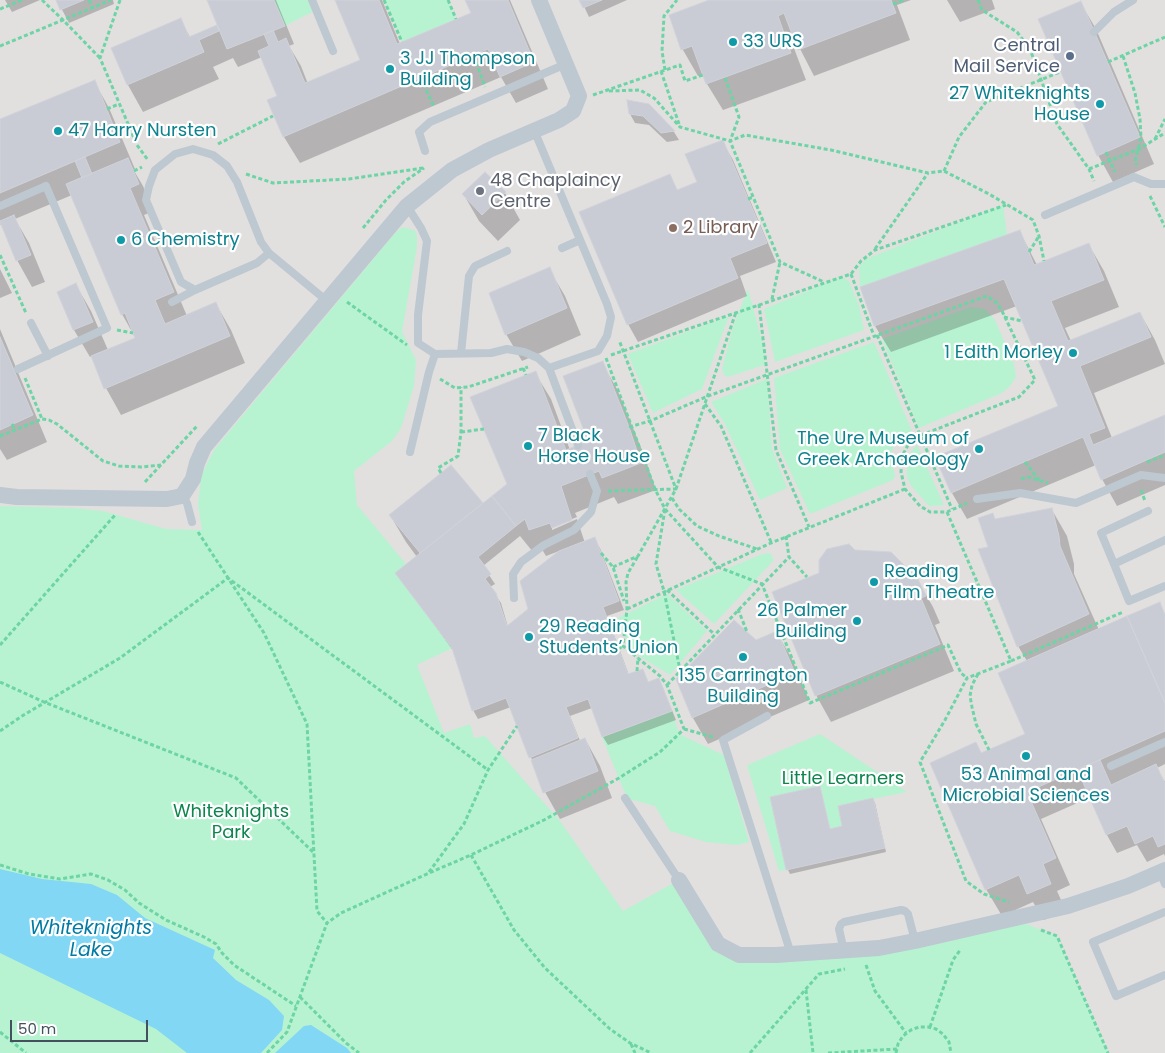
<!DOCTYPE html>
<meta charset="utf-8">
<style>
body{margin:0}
#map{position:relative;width:1165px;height:1053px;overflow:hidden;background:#f1eeed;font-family:Poppins,sans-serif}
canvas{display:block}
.scale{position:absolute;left:10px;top:1020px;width:138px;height:22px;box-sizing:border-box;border:2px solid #44505d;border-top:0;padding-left:6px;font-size:15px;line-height:18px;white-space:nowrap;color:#44505d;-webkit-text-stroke:4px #fff;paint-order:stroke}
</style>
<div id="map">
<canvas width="1165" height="1053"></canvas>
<div class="scale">50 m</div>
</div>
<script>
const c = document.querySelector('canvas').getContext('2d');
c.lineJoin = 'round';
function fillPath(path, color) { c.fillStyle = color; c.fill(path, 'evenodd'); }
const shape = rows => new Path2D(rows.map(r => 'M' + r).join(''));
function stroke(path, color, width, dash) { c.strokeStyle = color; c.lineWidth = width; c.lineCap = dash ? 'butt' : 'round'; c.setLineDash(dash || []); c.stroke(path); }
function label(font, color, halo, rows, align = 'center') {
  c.font = font + ' Poppins,sans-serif'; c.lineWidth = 4.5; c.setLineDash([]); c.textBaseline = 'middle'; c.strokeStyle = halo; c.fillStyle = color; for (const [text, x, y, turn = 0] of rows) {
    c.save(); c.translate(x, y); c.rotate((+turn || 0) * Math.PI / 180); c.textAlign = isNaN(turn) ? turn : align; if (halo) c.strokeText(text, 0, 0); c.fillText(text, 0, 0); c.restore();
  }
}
const education = shape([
 [0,0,1165,0,1165,1053,0,1053]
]);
const green = shape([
 [274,0,312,0,316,10,285,26],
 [384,0,448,0,456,19,402,42],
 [1003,205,1007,235,860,287,859,267,866,259],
 [403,227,414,230,417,235,417,247,402,332,416,360,414,386,401,428,392,441,354,471,357,505,406,564,395,573,452,648,417,665,444,733,470,724,474,738,485,736,560,821,623,911,679,880,718,944,776,955,975,927,1026,924,1057,936,1109,1053,0,1053,0,506,74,508,103,511,166,529,202,530,198,505,201,476,214,450,395,233],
 [841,277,849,281,859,306,864,330,775,362,764,309],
 [748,289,763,345,765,362,764,365,728,377,724,375,722,369,733,327],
 [971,307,985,309,995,320,1014,364,1016,377,1010,386,1002,393,919,428,882,339],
 [729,316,702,389,653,413,628,354],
 [874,342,912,431,903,435,895,442,891,454,895,476,893,480,810,514,780,449,774,378],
 [767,379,772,449,787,488,760,500,725,424,711,402],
 [917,445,944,505,929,506,911,486,907,477,907,464,910,453],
 [770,553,774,560,714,624,676,590,762,554],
 [667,594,707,631,670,675,638,655,614,620],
 [672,711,679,734,724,755,749,842,736,845,706,842,670,831,655,806,629,799,624,791,602,737],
 [820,734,907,792,838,806,842,826,830,829,820,786,770,797,786,870,779,871,747,765]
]);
const water = shape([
 [0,869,42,879,91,884,117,895,145,918,215,950,213,958,236,980,269,1000,284,1016,282,1030,261,1053,187,1053,156,1029,0,953],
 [311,1025,347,1048,351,1053,275,1053,304,1026]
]);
const shadow = shape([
 [5,0,40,0,12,12],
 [57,0,113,0,114,4,69,23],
 [208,0,276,0,294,44,289,46,301,66,308,84,362,61,336,0,382,0,400,44,472,13,467,0,510,0,548,89,516,103,501,77,300,163,284,137,269,100,278,96,262,57,238,67,233,58,213,67,219,79,143,112,128,85,112,48,180,19,190,37,216,26,219,31,221,30],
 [581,0,627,0,589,17],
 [713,0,911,0,897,5,910,40,814,76,796,41,792,43,806,80,723,110,707,84,704,74,698,76,683,50,670,16],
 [947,0,992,0,995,9,960,22],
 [1080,2,1096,29,1154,164,1113,182,1098,155],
 [94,81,109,108,135,169,133,169,143,186,154,211,144,215,187,316,216,304,231,330,245,363,121,415,106,388,92,356,90,357,74,330,58,292,76,285,91,311,108,350,136,339,122,314,72,195,15,219,29,243,45,282,32,287,17,260,2,224,0,225,0,121],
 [649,105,674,132,679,140,667,142,649,125,635,123,630,114],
 [722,141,733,160,776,262,740,276,747,296,638,342,628,324,669,176,678,191,698,182],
 [505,193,520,220,498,241,479,221,464,195],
 [1020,232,1037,265,1089,245,1104,271,1119,307,1065,328,1071,341,1140,313,1155,340,1165,364,1094,393,1112,438,1165,416,1165,485,1117,506,1102,479,1096,465,967,519,952,493,1060,407,1017,306,891,352,875,326,862,288],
 [0,269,12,293,0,298],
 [549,269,565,296,581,335,522,361,506,334],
 [0,329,47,442,7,460,0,449],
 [602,363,617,389,644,455,656,490,618,504,614,497,575,513,577,517,552,527,552,530,577,519,585,543,594,539,600,548,624,610,607,616,629,675,642,670,649,683,658,679,663,688,676,720,608,745,603,737,592,708,570,716,580,741,585,739,600,766,612,798,560,819,545,792,511,707,478,719,473,710,454,652,397,573,417,557,406,542,390,515,451,467,483,505,508,485,535,373,551,399,570,450,590,442],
 [520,536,533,552,540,546,546,556,562,550,529,609,508,627,501,603,490,587,495,584,483,566],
 [1052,510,1067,536,1074,564,1074,574,1099,630,1159,604,1165,614,1165,764,1157,768,1165,782,1165,856,1164,854,1147,862,1137,845,1117,853,1107,835,1091,797,1041,819,1070,885,1057,891,1066,911,1044,920,1033,902,1002,916,986,889,976,744,982,754,1026,735,1027,661,1018,646,989,548,995,520],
 [854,551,917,579,933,607,940,623,935,625,954,671,831,722,816,695,820,574],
 [777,633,792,659,809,700,708,744,693,718,677,679],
 [819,787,830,830,844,827,873,799,875,803,886,852,790,874,788,870,771,798]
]);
const building = shape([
 [56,0,84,0,60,10,56,0],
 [207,0,274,0,285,26,227,49,207,0],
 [335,0,379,0,397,44,471,13,465,0,508,0,534,62,500,77,488,49,283,137,267,100,277,96,258,51,269,46,264,34,273,30,278,42,286,38,305,83,360,60,335,0],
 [579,0,602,0,583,8,579,0],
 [709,0,891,0,896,13,798,50,784,13,778,16,791,53,706,84,692,46,681,50,669,15,709,0],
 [1081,1,1140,137,1097,156,1038,19,1081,1],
 [181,18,189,37,217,25,219,31,199,40,204,52,127,85,111,48,181,18],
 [95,80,120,142,0,193,0,119,95,80],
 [627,100,649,104,675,131,661,133,643,116,629,114,627,100],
 [723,140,767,243,730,258,738,278,627,325,579,212,670,174,677,190,697,182,685,154,723,140],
 [85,157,92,174,82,178,75,161,85,157],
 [128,158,139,184,130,188,174,292,155,300,165,324,216,302,230,336,104,389,91,356,135,338,125,313,121,315,66,184,128,158],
 [485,172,506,192,482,215,462,194,485,172],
 [14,215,31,255,16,261,0,222,0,221,14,215],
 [1020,230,1034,265,1089,243,1104,280,1051,301,1068,341,1140,312,1151,337,1080,366,1105,428,1089,434,1093,445,1165,415,1165,452,1101,480,1083,437,951,493,935,457,1058,406,1004,279,874,326,860,287,1020,230],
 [550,267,567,308,505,335,489,293,550,267],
 [76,283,93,322,73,330,57,292,76,283],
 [0,337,33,415,0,430,0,337],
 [603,361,629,427,641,463,602,478,599,471,561,486,572,520,552,528,550,523,529,530,525,519,516,526,492,496,507,484,470,397,536,371,566,450,588,441,563,376,603,361],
 [451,465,483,503,420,553,389,515,451,465],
 [492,496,516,526,478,557,491,574,485,579,496,593,507,626,528,609,520,581,559,551,595,537,619,601,603,607,628,674,643,669,648,682,659,678,672,711,602,737,588,699,566,707,578,738,529,758,506,698,472,711,452,648,395,573,492,496],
 [1052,508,1059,536,1060,546,1089,614,1017,647,978,549,988,547,978,518,993,513,995,519,1052,508],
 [849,544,855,550,891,552,918,579,926,596,921,598,940,644,815,696,772,592,819,573,819,560,827,549,849,544],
 [1160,602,1165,615,1165,703,1127,616,1160,602],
 [1127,616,1165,703,1165,731,1027,792,1056,858,1043,864,1051,884,1027,894,1019,875,985,890,930,763,976,742,981,753,1025,734,998,673,1127,616],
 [734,620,756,640,777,631,795,673,692,718,676,679,734,620],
 [585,738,598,771,543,793,531,760,585,738],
 [1100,760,1111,785,1156,764,1165,784,1165,844,1158,847,1153,836,1135,844,1127,826,1106,835,1077,769,1100,760],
 [820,786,830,829,842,826,838,806,873,798,885,848,786,870,770,797,820,786]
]);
const path = shape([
 [42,0,63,20,111,0],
 [89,0,93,8],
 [120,0,100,58,137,145,148,160],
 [384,0,402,42],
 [448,0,456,19],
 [978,0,982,10,1017,32,1030,49,1057,124,1089,169,1094,181],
 [893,4,905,0],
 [0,9,22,0],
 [788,43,794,41],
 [0,46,63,20,100,58],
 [474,56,485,87],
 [1123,56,1135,93,1140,119,1141,138,1135,162,1137,165],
 [1108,62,1165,37],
 [665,70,662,51,664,16,677,0],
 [661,71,679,124],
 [421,78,434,107],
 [725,78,739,117,730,141,780,262,824,282],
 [609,91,640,90,654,98,680,127,730,141,745,135,831,150,928,173,944,171,989,194,1033,220,1039,236,1044,261],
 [593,95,680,65,685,81,703,75],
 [107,109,119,104],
 [1155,139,1165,119],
 [218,144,273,116],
 [1106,152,1115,172],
 [1089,169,1139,149,1165,133],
 [134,171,142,167],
 [944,171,959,137,986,102,1060,72],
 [246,174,273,183,349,179,423,168],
 [1150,196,1165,227],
 [748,199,753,197],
 [363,228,386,200,404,182,424,168],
 [875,249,928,173],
 [1029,252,1039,236],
 [0,255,26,313],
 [851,274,874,336],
 [772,299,780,262],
 [347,302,407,345],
 [759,304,776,450,809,527],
 [1004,317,1022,321],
 [117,330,133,333],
 [877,335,952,509],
 [611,355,851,274,861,261,875,250,1006,205],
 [606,358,655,489,665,509,656,564,664,591,680,670],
 [523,368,526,375],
 [25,378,42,419],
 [440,379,455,388,468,387,528,367],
 [705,404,721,426,771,542],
 [12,424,15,430],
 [629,427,650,421,708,396,987,296,997,303,1002,311,1035,380,1019,397,919,436,908,445,902,456,901,472,905,489,920,506,930,512,947,512,967,503],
 [461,432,484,429],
 [0,436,42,419,49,420,57,424,103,461,119,466,141,467,161,465],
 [1025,462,1039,480],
 [1147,462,1165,455],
 [441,473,438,468,458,456,461,432,461,387],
 [1021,479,1028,477,1048,483],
 [145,482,197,426],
 [1141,490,1145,501],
 [608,491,676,489,619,340],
 [672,498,679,509,697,526,719,536,757,549],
 [665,509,718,567,762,584,810,703,948,645,961,673,967,678],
 [947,512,1011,661,967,678,945,720,920,762,966,881,984,894,1009,902],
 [198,532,264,633,307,724,317,911,327,923],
 [786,536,789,557,807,577],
 [601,553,613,567,624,601],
 [613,567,638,556,676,489,736,312],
 [667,590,714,634],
 [627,609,771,543,905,489],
 [738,609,747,632],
 [0,645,115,515],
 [618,649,623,646],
 [1011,661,1123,612],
 [637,671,638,658],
 [978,674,972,685,970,696,972,707,976,724,989,750],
 [0,682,44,702,236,778,314,853],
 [667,685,789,557],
 [684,729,713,737],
 [0,731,22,716,120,658,228,578,488,770],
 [471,855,514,930,545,968,610,1029,630,1043,651,1053],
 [0,865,29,874,60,879,91,874,108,880,125,890,139,903,166,920,204,937,216,944,222,953,234,965,296,1006],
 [429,872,464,824,488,770,517,726],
 [1041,930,1057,936,1108,1053],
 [866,965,875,991,906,1033],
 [806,990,813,1053],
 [300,997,346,1043,359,1053],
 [930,1027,953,960,961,949],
 [0,1032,26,1053],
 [631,1044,635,1053],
 [267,1053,287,1032,327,923,341,913,429,873,471,855,544,820,619,778,660,752,684,729,667,685,660,676,623,646,627,609,626,582,628,573,638,556],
 [750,1053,819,974,845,969],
 [828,1053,897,1049],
 [896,1053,898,1044,903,1036,911,1030,919,1027,928,1027,936,1029,943,1034,949,1042,951,1053]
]);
const lane = shape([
 [312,0,333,51],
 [1094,32,1114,12,1133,0],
 [534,130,607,304,611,317,607,336,598,351,549,368],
 [425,151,419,132,430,122,566,64],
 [0,206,46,186,107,328,18,369],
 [407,206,421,228,427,241,418,315,418,343,435,354,429,372,410,452],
 [1045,215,1134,177,1151,184,1165,184],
 [562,248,580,240],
 [269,253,257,263,195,290,181,282,146,200,149,186,155,170,175,154,193,149,213,155,227,166,237,182,261,242,269,253,327,301],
 [172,302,195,290],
 [31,323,48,356],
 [461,353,469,276,475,266,507,251],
 [435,354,491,353,507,349,524,352,538,358,549,368,578,445],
 [182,496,187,503,192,522],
 [977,499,1020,493,1076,503,1141,475,1165,478],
 [1165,540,1114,564,1129,601,1165,586],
 [1114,564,1101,533,1148,511],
 [514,598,513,574,521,562,544,545,574,530,591,512,597,491,590,474],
 [767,716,723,740,791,954],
 [1111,766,1165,742],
 [625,798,679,880],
 [1160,872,1165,884],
 [1165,912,1093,942,1116,996,1165,975],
 [844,951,839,929,841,924,844,922,901,910,905,911,908,914,915,941]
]);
const street = shape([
 [0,495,17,497,167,499,182,496,193,479,197,463,204,447,407,206,452,170,489,150,559,120,573,111,579,96,539,0],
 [679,880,718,944,739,955,776,955,879,948,915,941,1068,906,1128,886,1165,870]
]);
const markers = [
 [733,42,5,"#0f9aa8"],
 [1070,56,5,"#5c6f8a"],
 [390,69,5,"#0f9aa8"],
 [1100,104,5,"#0f9aa8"],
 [58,131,5,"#0f9aa8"],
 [480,191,5,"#6b7280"],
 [673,228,5,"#8d6e63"],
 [121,240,5,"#0f9aa8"],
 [1073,353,5,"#0f9aa8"],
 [528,446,5,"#0f9aa8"],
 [979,449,5,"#0f9aa8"],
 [874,582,5,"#0f9aa8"],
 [857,621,5,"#0f9aa8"],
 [529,637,5,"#0f9aa8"],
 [743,657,5,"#0f9aa8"],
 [1026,756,5,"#0f9aa8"]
];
const cultureNames = [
 ["33 URS",743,42],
 ["3 JJ Thompson",400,59],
 ["Building",400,80],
 ["27 Whiteknights",1090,94,"right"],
 ["House",1090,115,"right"],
 ["47 Harry Nursten",68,131],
 ["6 Chemistry",131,240],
 ["1 Edith Morley",1063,353,"right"],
 ["7 Black",538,436],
 ["Horse House",538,457],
 ["The Ure Museum of",969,439,"right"],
 ["Greek Archaeology",969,460,"right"],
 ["Reading",884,572],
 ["Film Theatre",884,593],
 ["26 Palmer",847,611,"right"],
 ["Building",847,632,"right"],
 ["29 Reading",539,627],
 ["Students’ Union",539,648],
 ["135 Carrington",743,676,"center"],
 ["Building",743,697,"center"],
 ["53 Animal and",1026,775,"center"],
 ["Microbial Sciences",1026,796,"center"]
];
const serviceNames = [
 ["Central",1060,46],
 ["Mail Service",1060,67]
];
const worshipNames = [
 ["48 Chaplaincy",490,181],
 ["Centre",490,202]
];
const educationNames = [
 ["2 Library",683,228]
];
const parkNames = [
 ["Little Learners",843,779],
 ["Whiteknights",231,812],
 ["Park",231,833]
];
const waterNames = [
 ["Whiteknights",91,929],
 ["Lake",91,951]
];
fillPath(education, '#e2dfdf');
fillPath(green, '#b8f3d1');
fillPath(water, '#81d7f4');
fillPath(shadow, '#0003');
fillPath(building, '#c9ccd4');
stroke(building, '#d1d3da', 1);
stroke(path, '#6dd4a5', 3, [4, 2.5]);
stroke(lane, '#bdc8d1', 8);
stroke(street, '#bdc8d1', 16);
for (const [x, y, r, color] of markers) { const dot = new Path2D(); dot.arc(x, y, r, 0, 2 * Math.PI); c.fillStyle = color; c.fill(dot); stroke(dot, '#fff', 2); }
label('18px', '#0d838f', '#fff', cultureNames, 'left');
label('18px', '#4e5e75', '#fff', serviceNames, 'right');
label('18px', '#5b616d', '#fff', worshipNames, 'left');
label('18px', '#785e54', '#fff', educationNames, 'left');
label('18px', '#0e854e', '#fff', parkNames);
label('italic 19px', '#027ba4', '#fff', waterNames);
</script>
